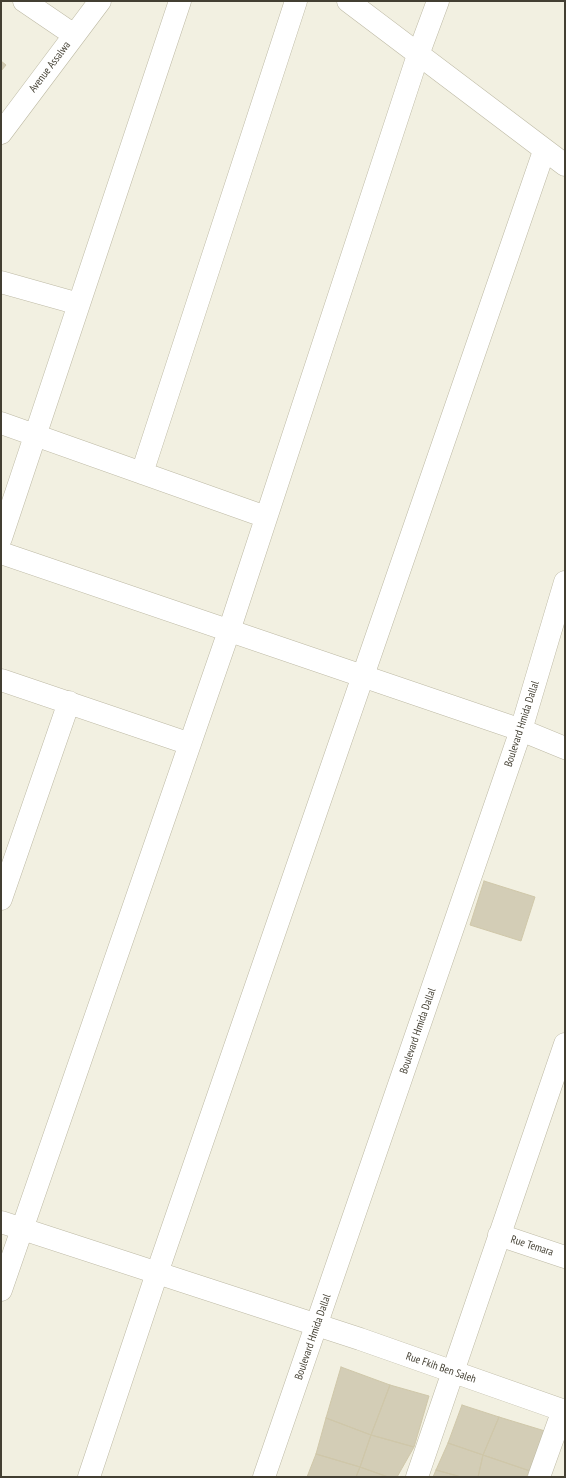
<!DOCTYPE html>
<style>
body{margin:0}
#map{position:relative;width:566px;height:1478px;overflow:hidden;background:#f2f0e1;font-family:"PT Sans Narrow",sans-serif}
canvas{display:block}
.frame{position:absolute;inset:0;border:2px solid #433f32;pointer-events:none}
</style>
<div id="map">
<canvas width="566" height="1478"></canvas>
<div class="frame"></div>
</div>
<script>
const c = document.querySelector('canvas').getContext('2d');
c.lineJoin = 'round';
function fillPath(path, color) { c.fillStyle = color; c.fill(path, 'evenodd'); }
const shape = rows => new Path2D(rows.map(r => 'M' + r).join(''));
function stroke(path, color, width, dash) { c.strokeStyle = color; c.lineWidth = width; c.lineCap = dash ? 'butt' : 'round'; c.setLineDash(dash || []); c.stroke(path); }
function label(font, color, halo, rows, align = 'center') {
  c.font = font + ' "PT Sans Narrow",sans-serif'; c.lineWidth = 3; c.setLineDash([]); c.textBaseline = 'middle'; c.strokeStyle = halo; c.fillStyle = color; for (const [text, x, y, turn = 0] of rows) {
    c.save(); c.translate(x, y); c.rotate((+turn || 0) * Math.PI / 180); c.textAlign = isNaN(turn) ? turn : align; if (halo) c.strokeText(text, 0, 0); c.fillText(text, 0, 0); c.restore();
  }
}
const building = shape([
 [1,61,6,65,1,71,1,61],
 [484,881,535,897,521,941,470,925,484,881],
 [341,1367,390,1385,371,1435,326,1418,341,1367],
 [390,1385,429,1396,414,1447,371,1435,390,1385],
 [462,1405,499,1417,483,1455,448,1443,462,1405],
 [499,1417,545,1431,530,1471,483,1455,499,1417],
 [326,1418,371,1435,360,1467,316,1454,326,1418],
 [371,1435,414,1447,397,1477,388,1477,360,1467,371,1435],
 [448,1443,483,1455,478,1477,461,1477,436,1470,448,1443],
 [316,1454,360,1467,356,1477,307,1477,316,1454],
 [483,1455,530,1471,526,1477,478,1477,483,1455],
 [360,1467,388,1477,356,1477,360,1467],
 [436,1470,461,1477,433,1477,436,1470]
]);
const minor = shape([
 [24,1,74,35],
 [348,1,565,165],
 [1,133,100,1],
 [1,282,79,304],
 [1,423,266,517],
 [142,473,296,1],
 [1,538,180,1],
 [1,553,521,730,565,748],
 [1,680,190,744],
 [1,899,69,702],
 [1,1222,360,1339,565,1411],
 [499,1235,565,1257],
 [1,1290,229,631,418,55,438,1],
 [89,1477,157,1273,544,151],
 [417,1477,565,1044],
 [539,1477,563,1410]
]);
const tertiary = shape([
 [264,1477,521,730,565,582]
]);
const streetNames = [
 ["Avenue Assalwa",50,67,-53],
 ["Boulevard Hmida Dallal",522,724,-72],
 ["Boulevard Hmida Dallal",418,1031,-71],
 ["Rue Temara",532,1246,18],
 ["Boulevard Hmida Dallal",313,1337,-71],
 ["Rue Fkih Ben Saleh",441,1368,19]
];
fillPath(building, '#d3cdb6');
stroke(building, '#cfc7a9', 1);
stroke(minor, '#bdb9a4', 23);
stroke(tertiary, '#bdb9a4', 23);
stroke(minor, '#fff', 22);
stroke(tertiary, '#fff', 22);
label('11px', '#433f32', '#fff', streetNames);
</script>
